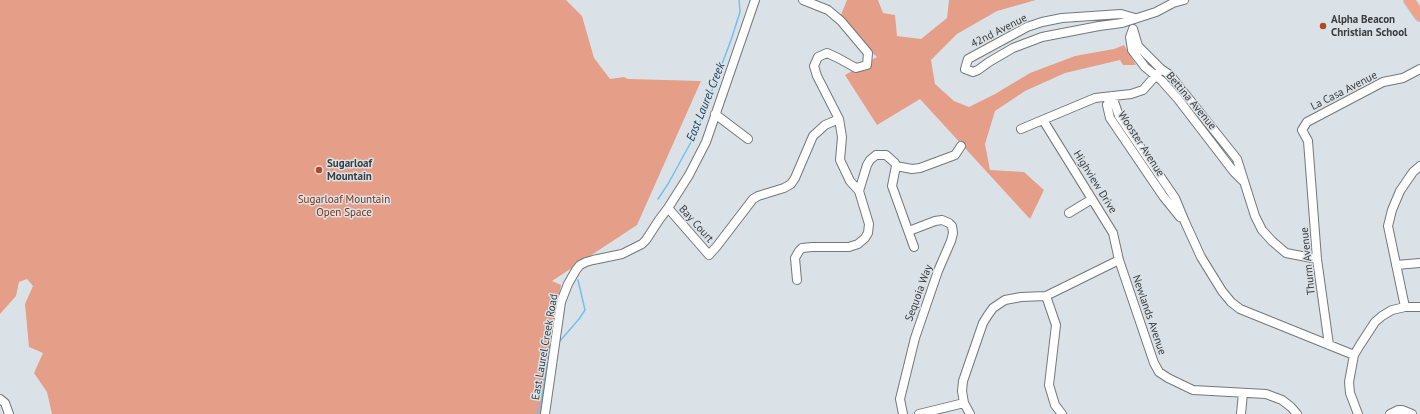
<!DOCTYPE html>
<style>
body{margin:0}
canvas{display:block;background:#dbe2e7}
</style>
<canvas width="1420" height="414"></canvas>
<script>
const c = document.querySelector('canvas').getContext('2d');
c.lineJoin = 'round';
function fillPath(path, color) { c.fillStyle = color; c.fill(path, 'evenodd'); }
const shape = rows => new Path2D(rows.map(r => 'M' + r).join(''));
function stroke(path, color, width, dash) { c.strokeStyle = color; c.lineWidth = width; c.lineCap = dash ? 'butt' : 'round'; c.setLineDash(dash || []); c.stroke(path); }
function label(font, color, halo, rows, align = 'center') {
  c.font = font + ' "PT Sans",sans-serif'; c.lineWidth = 3; c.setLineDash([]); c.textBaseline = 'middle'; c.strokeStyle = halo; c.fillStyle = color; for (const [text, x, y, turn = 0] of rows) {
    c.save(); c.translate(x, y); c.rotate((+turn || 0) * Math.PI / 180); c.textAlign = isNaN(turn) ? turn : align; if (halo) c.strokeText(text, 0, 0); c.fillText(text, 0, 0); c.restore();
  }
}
const green = shape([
 [0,0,566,0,582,16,594,58,610,79,624,77,628,79,701,81,637,225,552,281,561,285,554,320,546,414,52,414,47,392,34,373,43,353,29,347,25,304,33,286,27,279,19,282,16,296,0,314],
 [847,0,878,0,883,13,895,15,897,36,921,39,947,18,949,0,1036,0,997,11,957,34,931,60,935,84,954,101,969,107,995,94,1030,73,1075,56,1114,49,1124,45,1136,65,1123,65,1120,60,1065,73,1025,91,995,111,985,144,990,170,1024,172,1044,190,1030,219,920,99,877,125,845,75,877,57,838,22]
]);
const stream = shape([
 [658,199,668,184,696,133,731,40,740,12,739,0],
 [560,341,579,319,585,310,578,280],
 [537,414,541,404,549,351]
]);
const minor = shape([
 [803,0,828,10,841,21,868,53,867,65,856,68,838,58,827,53,818,57,814,66,817,76,839,119,842,137,840,160,850,181,859,191,867,165,870,160,876,155,886,155,895,163,896,166,892,186,914,247],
 [1135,18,1121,14,1062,18,1042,22,1027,27,968,59,965,69,973,72,978,70,989,62,1013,48,1042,37,1099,26,1122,23,1156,12,1173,3,1184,0],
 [1133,29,1138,46,1161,69,1170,75,1237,159,1255,216,1262,230,1272,241,1286,253,1317,259],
 [1133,29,1130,37,1132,50,1145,67,1162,81,1178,99,1234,172,1243,181],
 [1112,96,1119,116,1175,198,1185,222,1201,257,1222,291,1231,302,1240,309,1354,355],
 [1112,96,1107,105,1110,118,1163,196,1180,217],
 [715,114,748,139],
 [1043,120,1113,233,1119,260,1154,363,1159,372,1168,378,1193,390,1266,394,1282,400,1291,407,1297,414],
 [1021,129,1095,98,1131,94,1143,90,1158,73],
 [896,166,912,169,920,168,955,155,961,146],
 [668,208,709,255,717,246,753,199,758,196,784,188,791,184,795,178,813,136,825,125,839,119],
 [1069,213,1092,199],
 [1396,265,1420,263],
 [797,280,795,258,799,251,802,248,812,247,849,247,858,244,865,238,868,233,869,224,859,191],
 [1046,296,1056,325,1049,385,1055,405,1062,414],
 [1405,307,1388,226,1392,210,1400,191,1413,172,1420,166],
 [1329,345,1317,259,1308,141,1302,130,1307,122,1383,82,1403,78,1420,69],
 [0,399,5,403,9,414],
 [545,414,561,302,568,284,576,270,580,265,586,262,593,260,622,254,642,244,646,240,659,220,668,208,689,175,706,142,755,0],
 [903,414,900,399,915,338,938,271,951,241,953,233,952,226,949,223,942,220,935,221,909,231],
 [919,414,964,403],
 [970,414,964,403,962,391,963,381,983,323,988,315,993,308,1005,300,1021,297,1046,296,1119,260],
 [1241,414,1243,393],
 [1358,414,1350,393,1349,382,1354,355,1360,345,1375,322,1382,316,1392,310,1405,307,1420,307],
 [1390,414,1398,410,1402,410,1412,414]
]);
const major = shape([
 [1409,0,1420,16]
]);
const markers = [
 [1323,26,4,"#b14927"],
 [319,170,4,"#b14927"]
];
const poiNames = [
 ["Alpha Beacon",1331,20],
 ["Christian School",1331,33],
 ["Sugarloaf",327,164],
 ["Mountain",327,177]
];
const streetNames = [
 ["42nd Avenue",999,31,-27],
 ["La Casa Avenue",1344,91,-27],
 ["Bettina Avenue",1191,101,50],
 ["Wooster Avenue",1141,144,57],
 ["Highview Drive",1095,182,58],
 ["Bay Court",696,224,48],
 ["Thurm Avenue",1308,261,-96],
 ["Sequoia Way",919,293,-70],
 ["Newlands Avenue",1149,315,71],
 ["East Laurel Creek Road",545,347,-80]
];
const parkNames = [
 ["Sugarloaf Mountain",344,200],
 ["Open Space",344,213]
];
const waterNames = [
 ["East Laurel Creek",706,102,-68]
];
fillPath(green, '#e59e88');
stroke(stream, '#74bff1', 1.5);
stroke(minor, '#72787c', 10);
stroke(major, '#c0c0c1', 12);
stroke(minor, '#fff', 8);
stroke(major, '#f1a288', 10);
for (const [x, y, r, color] of markers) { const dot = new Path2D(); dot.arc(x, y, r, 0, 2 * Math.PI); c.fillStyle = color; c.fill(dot); stroke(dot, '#dbe2e7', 1.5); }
label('bold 11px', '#393b3d', '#dbe2e7', poiNames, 'left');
label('11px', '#393b3d', '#dbe2e7', streetNames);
label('11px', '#852d0e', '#dbe2e7', parkNames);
label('italic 12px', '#0d3851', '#dbe2e7', waterNames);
</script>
